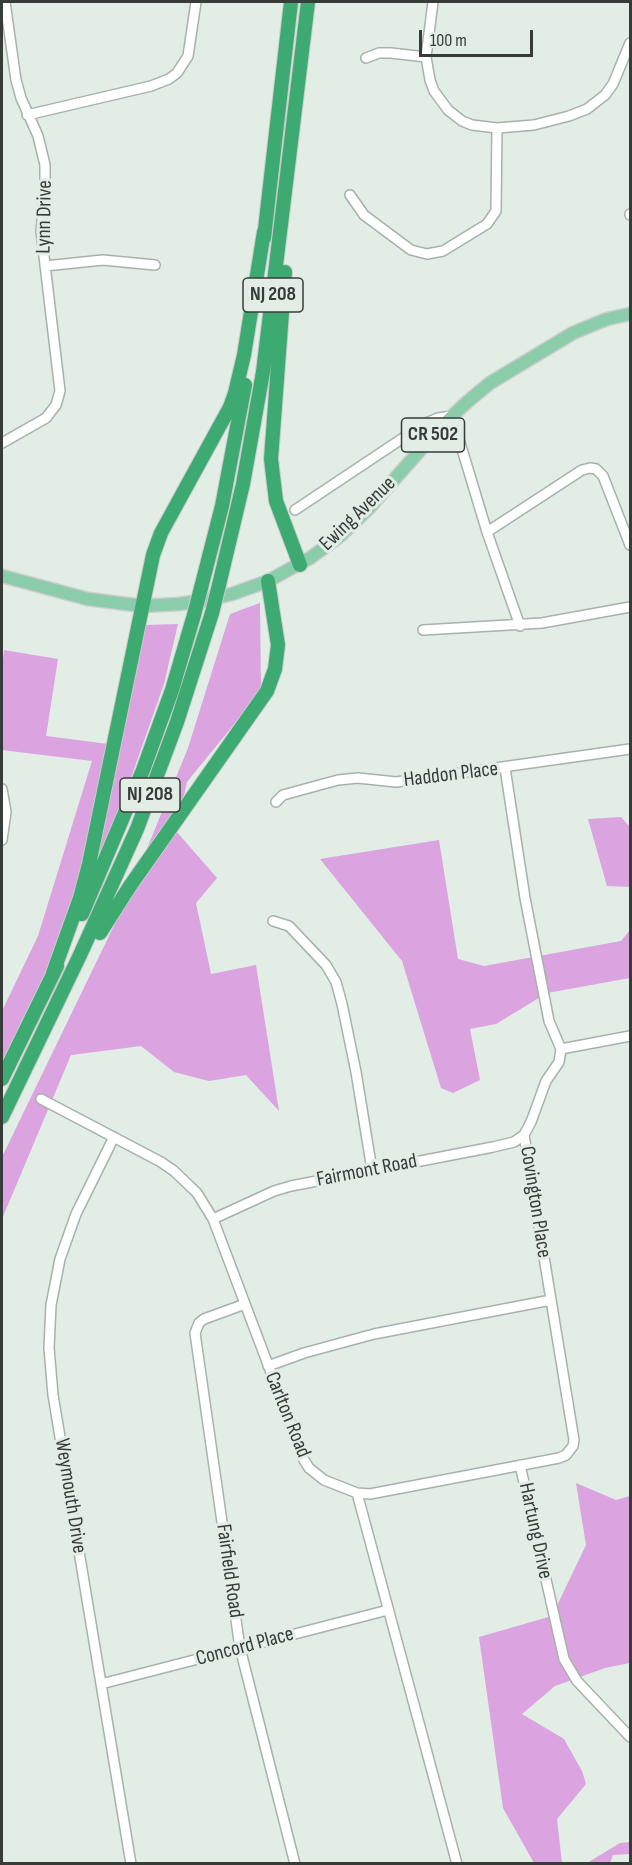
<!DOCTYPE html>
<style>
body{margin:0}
#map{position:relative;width:632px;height:1865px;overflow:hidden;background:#e1ede5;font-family:"Sofia Sans Condensed",sans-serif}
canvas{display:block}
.frame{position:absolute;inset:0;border:3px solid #383c39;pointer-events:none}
.scale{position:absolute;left:419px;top:30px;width:114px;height:27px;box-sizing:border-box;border:3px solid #383c39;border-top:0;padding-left:8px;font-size:18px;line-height:21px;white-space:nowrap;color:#383c39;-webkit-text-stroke:4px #e1ede5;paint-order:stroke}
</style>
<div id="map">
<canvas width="632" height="1865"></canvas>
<div class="frame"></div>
<div class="scale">100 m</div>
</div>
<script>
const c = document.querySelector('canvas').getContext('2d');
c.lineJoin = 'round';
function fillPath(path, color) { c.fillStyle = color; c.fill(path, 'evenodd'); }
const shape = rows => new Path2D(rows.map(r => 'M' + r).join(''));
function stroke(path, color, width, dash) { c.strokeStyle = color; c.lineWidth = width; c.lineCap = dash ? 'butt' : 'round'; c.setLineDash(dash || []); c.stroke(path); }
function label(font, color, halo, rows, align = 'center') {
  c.font = font + ' "Sofia Sans Condensed",sans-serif'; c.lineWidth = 6; c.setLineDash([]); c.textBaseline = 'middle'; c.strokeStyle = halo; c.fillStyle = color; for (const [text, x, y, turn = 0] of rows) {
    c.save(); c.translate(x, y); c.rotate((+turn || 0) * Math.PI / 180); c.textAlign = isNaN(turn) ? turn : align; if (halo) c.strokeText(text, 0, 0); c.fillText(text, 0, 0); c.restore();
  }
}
const forest = shape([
 [260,603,261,691,187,782,176,831,217,878,196,903,211,974,256,965,279,1111,246,1075,209,1081,174,1072,141,1046,71,1055,2,1219,2,1157,124,905,188,748,230,614],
 [178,624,164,684,122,803,28,1011,2,1062,2,1011,38,936,92,761,2,750,2,668,4,650,58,659,46,736,116,745,145,625],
 [621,817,630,827,630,887,607,886,588,819],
 [439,840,458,959,484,966,621,941,630,930,630,978,547,993,496,1024,470,1029,480,1080,453,1093,441,1088,402,961,320,859],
 [576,1483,616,1500,630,1496,630,1663,605,1668,555,1686,522,1714,564,1739,582,1771,586,1784,557,1819,562,1863,534,1863,503,1808,479,1637,552,1616,586,1545],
 [630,1842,630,1854,613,1855,610,1863,587,1863,620,1843]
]);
const minor = shape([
 [433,2,426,57,430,80,434,91,448,110,462,121,472,125,497,128,534,125,569,116,587,109,605,95,613,84,630,43],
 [366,58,379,53,391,53,426,57],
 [27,115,151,86,169,79,177,73,188,56,196,2],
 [350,195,364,215,411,250,427,254,443,251,487,224,496,211,497,128],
 [630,214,630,215],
 [45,266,103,260,155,265],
 [2,443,46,418,56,405,60,391,41,231,45,191,45,165,38,136,21,98,16,80,5,2],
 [295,510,424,424,438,418,452,416,487,532,520,626],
 [487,532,582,470,590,468,596,469,603,476,630,545],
 [423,630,542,623,630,607],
 [2,789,6,812,2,840],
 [276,802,283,795,338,780,358,778,396,782,630,749],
 [273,921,289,926,326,965,336,982,342,1004,356,1072,372,1170],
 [561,1049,630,1036],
 [41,1099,161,1162,174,1171,197,1193,213,1219,304,1460,309,1468,324,1480,357,1493,457,1864],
 [114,1137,76,1214,60,1259,51,1305,49,1348,53,1395,131,1864],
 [213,1219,274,1191,291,1186,493,1147,514,1142,524,1135],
 [245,1304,204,1319,199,1323,195,1333,240,1648,295,1864],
 [268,1366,304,1353,374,1334,551,1300],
 [520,1465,564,1659,577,1681,630,1737],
 [357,1493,370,1494,559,1458,566,1455,573,1446,574,1440,524,1135,531,1122,546,1081,559,1062,561,1049,549,1021,525,898,505,768],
 [101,1684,388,1610]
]);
const major = shape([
 [2,576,88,599,142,606,179,604,206,600,232,594,268,581,310,558,340,536,370,507,437,431,467,402,490,383,573,333,607,319,630,314]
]);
const highway = shape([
 [264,238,291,2],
 [285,272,271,459,276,501,300,565],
 [219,585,243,484,263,372,308,2],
 [201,588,222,506,245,385],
 [82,914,143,770,172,690,194,615],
 [100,933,130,886,267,691,275,669,278,645,268,581],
 [53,973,80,898,89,864,153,555,161,533,230,407,235,393,244,355,264,232],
 [2,1079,57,966],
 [2,1117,80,955,137,829,177,722,212,613]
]);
const highwayBridge = shape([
 [212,613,219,585],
 [194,615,201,588]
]);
const shields = [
 [273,295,60],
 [433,435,63],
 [150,795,60]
];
const shieldNames = [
 ["NJ 208",273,295],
 ["CR 502",433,435],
 ["NJ 208",150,795]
];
const streetNames = [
 ["Lynn Drive",45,217,-89],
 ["Ewing Avenue",358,514,-44],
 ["Haddon Place",451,775,-7],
 ["Fairmont Road",367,1171,-11],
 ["Covington Place",535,1202,81],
 ["Carlton Road",287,1415,68],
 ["Weymouth Drive",70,1496,81],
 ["Hartung Drive",535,1531,78],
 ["Fairfield Road",229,1571,82],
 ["Concord Place",245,1647,-15]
];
fillPath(forest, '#dba3e0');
stroke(minor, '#a6b2aa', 12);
stroke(major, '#cbcccc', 15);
stroke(highway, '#cbcccc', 16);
stroke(minor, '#fff', 9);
stroke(major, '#8bccaa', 12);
stroke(highway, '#3daa71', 14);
stroke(highwayBridge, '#cbcccc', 16, []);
stroke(highwayBridge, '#3daa71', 14);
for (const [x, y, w] of shields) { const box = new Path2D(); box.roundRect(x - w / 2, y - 17, w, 34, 4.5); c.fillStyle = '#e1ede5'; c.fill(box); stroke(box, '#383c39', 1.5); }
label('bold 20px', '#383c39', null, shieldNames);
label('21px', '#383c39', '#e1ede5', streetNames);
</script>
